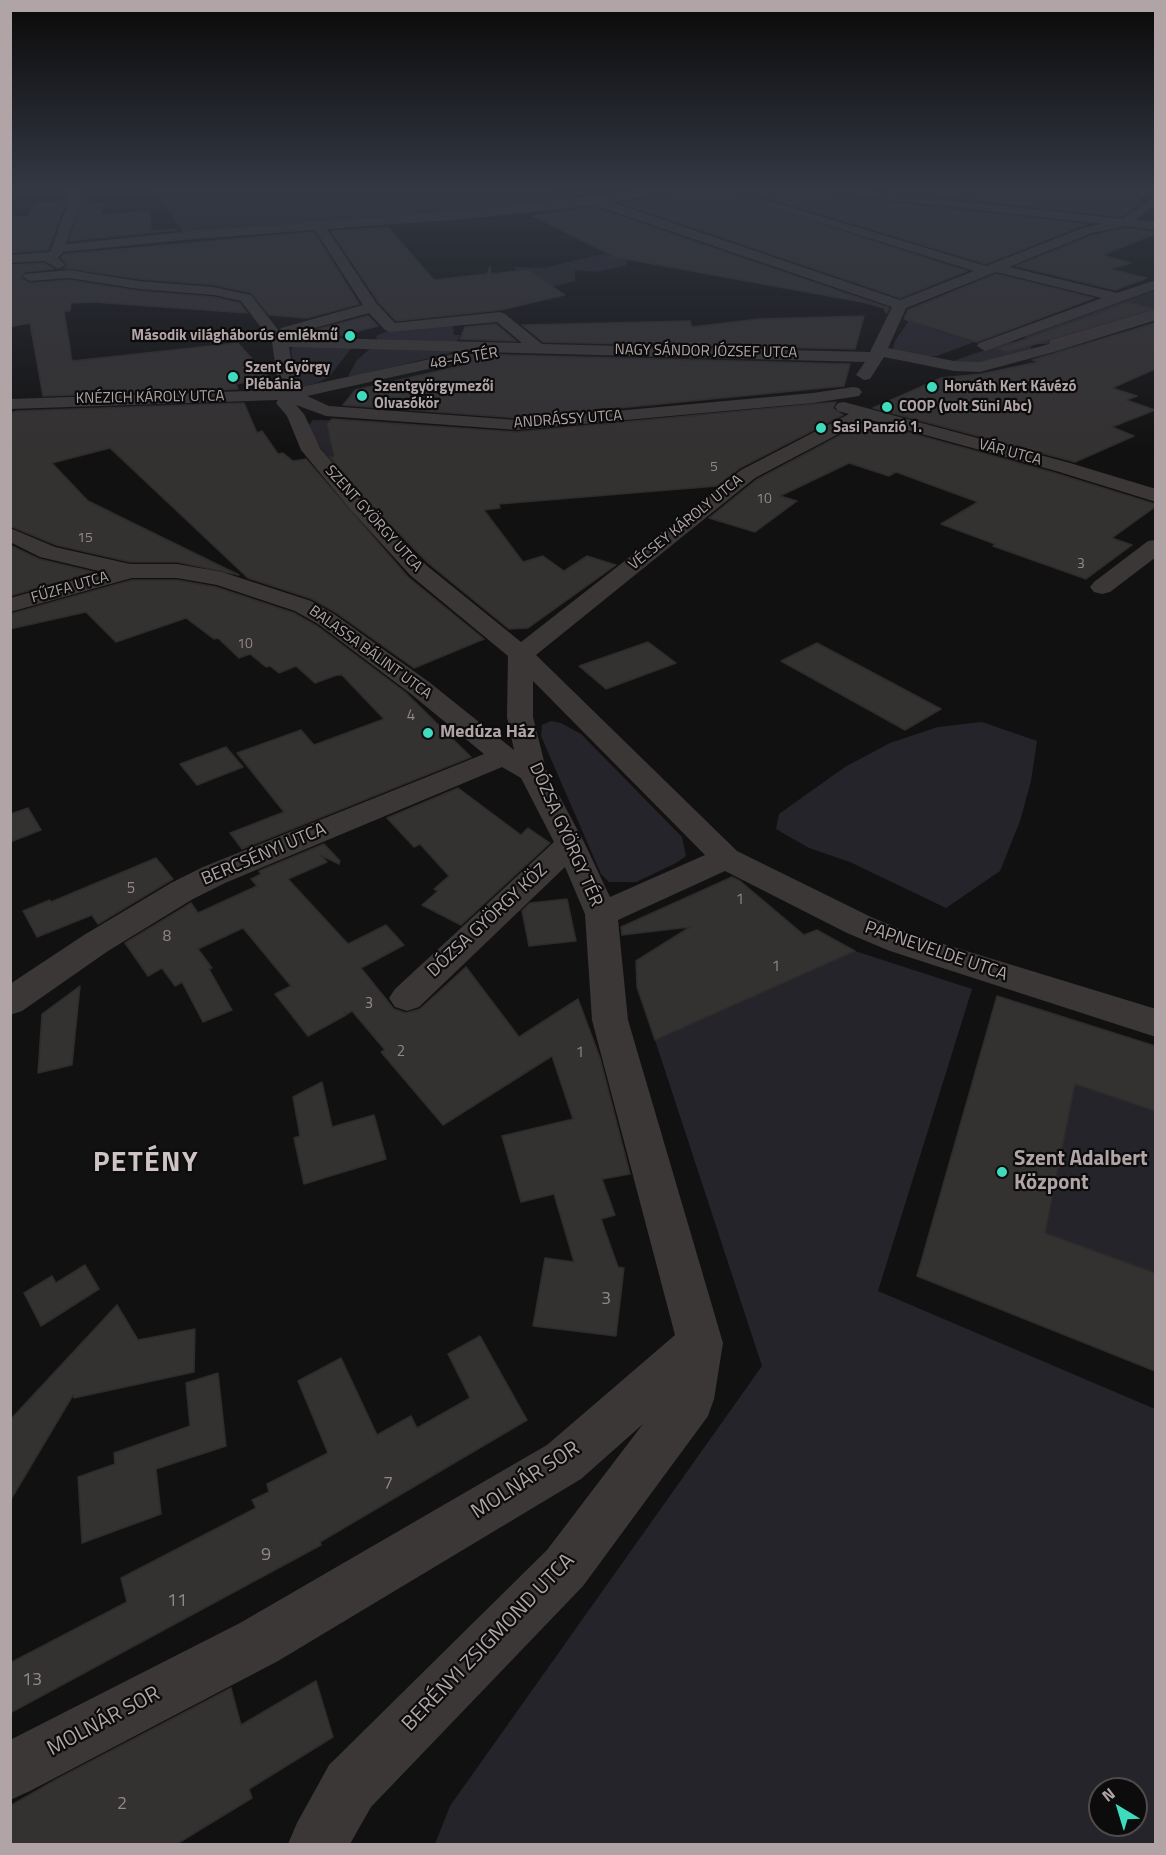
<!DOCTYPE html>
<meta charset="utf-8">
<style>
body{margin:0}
#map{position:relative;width:1166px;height:1855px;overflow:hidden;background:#121111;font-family:"Titillium Web",sans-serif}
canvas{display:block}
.frame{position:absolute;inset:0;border:12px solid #b1a4a6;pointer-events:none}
.north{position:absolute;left:1088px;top:1777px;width:60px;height:60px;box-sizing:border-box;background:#0d0c0c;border:2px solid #4f494a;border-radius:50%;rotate:322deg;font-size:16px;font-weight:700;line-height:24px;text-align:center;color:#b1a4a6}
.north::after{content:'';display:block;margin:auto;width:21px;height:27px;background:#3fdbbf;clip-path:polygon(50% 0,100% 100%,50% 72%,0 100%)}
</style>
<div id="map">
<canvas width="1166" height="1855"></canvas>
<div class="frame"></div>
<div class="north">N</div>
</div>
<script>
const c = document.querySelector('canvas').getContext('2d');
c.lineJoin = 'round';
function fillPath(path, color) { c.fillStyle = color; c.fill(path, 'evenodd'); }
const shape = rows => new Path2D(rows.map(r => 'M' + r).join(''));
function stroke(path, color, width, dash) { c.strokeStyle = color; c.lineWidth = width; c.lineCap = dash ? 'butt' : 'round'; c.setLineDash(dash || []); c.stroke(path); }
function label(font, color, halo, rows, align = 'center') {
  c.font = font + ' "Titillium Web",sans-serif'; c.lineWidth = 4.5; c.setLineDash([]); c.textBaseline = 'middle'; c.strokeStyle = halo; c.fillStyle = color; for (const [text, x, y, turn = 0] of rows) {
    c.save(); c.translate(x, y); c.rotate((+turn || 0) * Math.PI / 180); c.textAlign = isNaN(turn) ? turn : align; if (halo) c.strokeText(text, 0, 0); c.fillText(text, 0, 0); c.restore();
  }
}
const green = shape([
 [156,191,550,191,573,201,348,223,184,234],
 [603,254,627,259,627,265,597,272,575,270,575,281,549,288,514,275,515,267,543,268],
 [1155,290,1155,311,1051,344,1040,344,1024,337],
 [910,319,935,330,974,342,937,356,920,357,893,349,895,341],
 [453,325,454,335,460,335,456,344,377,340,376,336,393,329],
 [1011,341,1031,346,1031,350,980,364,953,361],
 [295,346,353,346,329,377,317,383,305,386,296,385,291,349],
 [373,346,455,348,455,351,446,354,356,376,348,376,357,360],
 [313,420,366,421,330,437,333,457,340,467,335,467,314,439,309,425],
 [551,721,561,723,581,734,682,837,686,856,676,863,636,882,609,882,601,874,541,736,542,725],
 [982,722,1037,741,1031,781,1020,821,1000,871,946,908,850,862,809,848,776,829,779,814,845,767,890,743,938,727],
 [855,951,972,989,878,1291,1155,1409,1155,1844,435,1844,450,1806,762,1366,655,1040],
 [1100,1789,1136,1789,1136,1825,1100,1825],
 [1075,1084,1155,1111,1155,1273,1045,1233]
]);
const stream = shape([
 [1052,342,1156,310]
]);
const building = shape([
 [674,191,717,191,967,271,900,298,621,203,666,196,674,191],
 [745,191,828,191,836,196,1086,224,986,264,745,191],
 [889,191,1147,191,1131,210,1122,217,889,191],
 [88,199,87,204,104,203,101,215,150,211,151,231,177,229,177,230,69,241,82,200,88,199],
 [66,201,48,250,10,253,10,217,28,216,36,203,66,201],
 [595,207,596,208,889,308,886,313,884,308,867,303,615,257,533,216,595,207],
 [388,227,434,280,487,274,490,266,491,274,529,270,565,295,500,310,396,321,379,303,331,231,388,227],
 [1126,228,1155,232,1155,234,1102,255,1131,263,1110,269,1147,278,1115,290,1016,266,1093,235,1126,228],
 [314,232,359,304,307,318,269,315,251,293,214,285,139,279,64,268,67,265,61,258,64,254,314,232],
 [44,263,54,269,25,272,21,278,30,283,69,280,139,291,214,297,240,303,247,313,93,302,71,303,70,311,64,311,72,361,238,343,269,378,236,384,238,389,43,396,30,323,10,327,10,265,44,263],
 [996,274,1094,298,977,342,904,319,908,310,996,274],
 [1128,302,1155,309,1008,352,997,349,1128,302],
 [368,316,378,326,340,336,307,335,307,332,368,316],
 [864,316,855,349,543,342,522,325,690,321,692,327,759,319,864,316],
 [1155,323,1155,369,1112,388,1137,396,1126,400,1155,410,1112,427,1134,436,1075,462,873,408,941,378,981,374,1038,362,1032,360,1155,323],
 [496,324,516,341,460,339,465,327,496,324],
 [466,354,850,364,844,386,517,418,343,405,355,390,465,365,463,364,468,359,466,354],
 [836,402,833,408,843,415,740,468,717,486,499,504,500,508,484,510,523,562,543,556,564,571,587,556,616,565,528,628,509,629,428,563,366,500,330,457,334,457,327,424,332,419,517,432,836,402],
 [244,403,257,433,262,431,278,454,283,453,293,461,306,459,408,577,484,639,414,668,335,612,312,599,248,578,110,448,52,463,88,501,239,575,177,562,130,562,56,545,10,526,10,413,17,411,244,403],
 [867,421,1055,473,1155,504,1155,507,1112,538,1132,545,1086,579,993,546,995,544,941,524,978,502,896,472,889,476,849,463,780,496,797,501,755,532,709,518,756,480,867,421],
 [10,545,39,559,94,572,10,596,10,545],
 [132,580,177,580,216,587,294,613,317,626,405,692,471,757,242,849,230,833,284,812,237,753,301,730,314,745,384,719,342,675,337,675,315,683,296,666,279,673,270,666,266,667,250,654,239,658,218,638,214,639,186,618,116,642,86,612,10,629,10,614,132,580],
 [648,642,676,663,606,689,579,666,648,642],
 [817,643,941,709,905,730,781,661,817,643],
 [226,747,243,767,197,785,180,764,226,747],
 [458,788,521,835,528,828,550,843,461,925,422,905,438,891,434,889,449,876,420,844,414,847,387,818,458,788],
 [28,808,41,830,10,842,10,814,28,808],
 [324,844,340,861,339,864,320,855,327,862,288,879,348,944,386,925,404,945,361,968,394,1009,406,1013,420,1009,466,967,519,1037,578,999,600,1058,630,1174,602,1179,615,1215,601,1219,618,1267,624,1268,616,1336,533,1326,545,1258,574,1262,554,1194,521,1202,502,1136,573,1119,552,1056,443,1125,381,1052,385,1050,352,1011,347,1014,344,1011,346,1015,308,1036,275,994,291,986,243,928,198,949,212,968,209,969,232,1010,203,1022,182,982,175,986,162,968,148,976,125,943,191,903,198,913,257,886,251,879,261,874,259,871,324,844],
 [156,858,173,879,98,924,92,915,37,937,23,911,50,900,51,902,156,858],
 [732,877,740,881,804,935,817,930,855,951,655,1040,637,987,636,961,690,927,622,935,621,927,732,877],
 [567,899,576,941,529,946,522,911,530,903,567,899],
 [80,986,72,1065,38,1073,42,1014,80,986],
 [997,996,1155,1046,1155,1111,1075,1084,1045,1233,1155,1273,1155,1371,917,1276,997,996],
 [322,1082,332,1127,374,1115,386,1159,304,1184,294,1138,300,1136,293,1097,322,1082],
 [85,1265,99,1289,41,1326,24,1293,52,1276,56,1283,85,1265],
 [117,1305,138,1340,195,1329,194,1372,74,1398,73,1395,10,1501,10,1420,117,1305],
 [480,1336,527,1420,320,1542,321,1545,10,1713,10,1663,127,1602,121,1578,256,1508,252,1500,269,1492,267,1484,328,1453,298,1381,341,1358,377,1435,411,1416,417,1428,470,1398,448,1354,480,1336],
 [218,1373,226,1446,156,1469,161,1514,82,1543,78,1477,115,1464,114,1453,190,1426,186,1383,218,1373],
 [316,1681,333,1737,249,1789,252,1798,175,1845,10,1845,10,1806,57,1779,231,1688,241,1725,316,1681]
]);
const street = shape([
 [67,191,79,191,80,203,66,244,194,231,466,211,641,191,672,191,666,194,611,202,900,300,974,271,719,191,737,191,986,266,1085,227,1102,224,836,194,830,191,868,191,1123,219,1156,195,1156,204,1136,220,1156,222,1156,230,1126,226,1092,233,1009,267,1117,293,1156,280,1156,289,985,351,977,346,979,343,1102,298,996,272,906,308,888,348,954,361,980,362,1042,346,1156,311,1156,320,1054,352,980,372,954,371,884,357,870,379,864,380,856,375,865,362,289,347,296,388,458,353,464,355,466,358,464,361,307,396,329,406,517,420,813,393,853,387,859,388,862,392,859,396,813,403,517,430,326,416,296,405,304,414,320,448,364,501,426,565,521,642,741,470,849,414,838,411,835,407,838,403,844,402,1070,463,1156,489,1156,502,1056,471,867,419,755,478,536,655,737,851,871,917,914,935,1156,1009,1156,1037,890,951,847,933,725,871,618,920,628,1020,723,1343,714,1399,708,1416,583,1586,371,1807,350,1844,288,1844,297,1823,329,1765,547,1550,643,1424,581,1479,278,1661,30,1791,10,1800,10,1740,240,1623,547,1445,675,1335,592,1020,585,914,565,867,419,1007,407,1011,395,1007,389,998,395,989,554,842,521,778,502,767,225,883,193,899,108,951,22,1011,10,1015,10,984,84,935,171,883,203,867,484,754,411,694,318,624,295,611,217,585,177,578,132,578,10,612,10,598,103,572,40,557,10,542,10,528,55,547,130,564,177,564,222,572,311,601,334,614,429,682,514,750,507,717,508,656,410,575,350,509,301,450,287,416,276,403,278,400,10,409,10,399,279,390,272,342,241,301,214,295,139,289,69,278,30,281,23,277,25,274,69,270,139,281,214,287,246,294,251,295,279,331,281,328,363,305,315,230,194,239,63,252,58,258,65,265,58,269,45,261,10,263,10,255,50,252,68,203,67,191],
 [596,205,597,206,892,307,870,352,542,344,505,314,500,312,395,323,377,304,327,229,466,219,596,205],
 [369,313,385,330,390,332,497,322,522,343,285,337,282,335,293,334,369,313],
 [533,681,705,855,610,897,585,844,547,773,533,717,533,681],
 [1156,540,1156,557,1110,592,1102,594,1094,592,1090,587,1094,582,1148,541,1156,540]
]);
const markers = [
 [350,336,6,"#3fdbbf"],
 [233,377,6,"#3fdbbf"],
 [932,387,6,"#3fdbbf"],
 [362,396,6,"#3fdbbf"],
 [887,407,6,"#3fdbbf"],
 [821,428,6,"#3fdbbf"],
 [428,733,6,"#3fdbbf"],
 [1002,1172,6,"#3fdbbf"]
];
const farNumbernames = [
 ["5",714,468],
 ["10",764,500],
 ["15",85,539],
 ["3",1081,565],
 ["10",245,645]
];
const farPoinames = [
 ["Második világháborús emlékmű",338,336,"right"],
 ["Szent György",245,368],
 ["Plébánia",245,385],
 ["Szentgyörgymezői",374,387],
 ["Olvasókör",374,404],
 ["Horváth Kert Kávézó",944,387],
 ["COOP (volt Süni Abc)",899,407],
 ["Sasi Panzió 1.",833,428]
];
const farStreetnames = [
 ["NAGY SÁNDOR JÓZSEF UTCA",706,352,1],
 ["48-AS TÉR",464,359,-10],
 ["KNÉZICH KÁROLY UTCA",150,398,-1],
 ["ANDRÁSSY UTCA",568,420,-4],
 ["VÁR UTCA",1010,453,15],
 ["SZENT GYÖRGY UTCA",373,519,48],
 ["VÉCSEY KÁROLY UTCA",686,523,-39],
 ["FŰZFA UTCA",70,588,-16],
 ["BALASSA BÁLINT UTCA",370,653,36]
];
const numberNames = [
 ["4",411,716],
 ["5",131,889],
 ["1",740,900],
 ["8",167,937],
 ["1",776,967],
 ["3",369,1004],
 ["2",401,1052],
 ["1",580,1053]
];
const poiNames = [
 ["Medúza Ház",440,733]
];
const streetNames = [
 ["DÓZSA GYÖRGY TÉR",565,835,66],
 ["BERCSÉNYI UTCA",264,855,-23],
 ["DÓZSA GYÖRGY KÖZ",488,921,-43],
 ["PAPNEVELDE UTCA",936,952,19]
];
const nearNumbernames = [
 ["3",606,1300],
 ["7",388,1485],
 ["9",266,1556],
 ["11",177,1602],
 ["13",32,1681],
 ["2",122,1805]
];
const nearPoinames = [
 ["Szent Adalbert",1014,1160],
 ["Központ",1014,1184]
];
const nearStreetnames = [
 ["MOLNÁR SOR",526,1481,-33],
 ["BERÉNYI ZSIGMOND UTCA",489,1643,-46],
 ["MOLNÁR SOR",104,1722,-28]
];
const nearDistrictnames = [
 ["PETÉNY",146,1164]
];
fillPath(green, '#26242b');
stroke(stream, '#44353a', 4.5);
fillPath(building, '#343131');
stroke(building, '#2e2b2b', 1.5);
fillPath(street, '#3b3737');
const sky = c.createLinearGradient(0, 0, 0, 451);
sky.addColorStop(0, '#0a0909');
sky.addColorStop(0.42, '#333843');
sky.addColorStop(1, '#33384300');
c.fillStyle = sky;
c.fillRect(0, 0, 1166, 451);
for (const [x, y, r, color] of markers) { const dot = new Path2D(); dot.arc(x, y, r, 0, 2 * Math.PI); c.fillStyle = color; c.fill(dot); stroke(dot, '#0d0c0c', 2); }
label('14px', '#928789', null, farNumbernames);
label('bold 15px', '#b1a4a6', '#0d0c0c', farPoinames, 'left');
label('15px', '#b1a4a6', '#0d0c0c', farStreetnames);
label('15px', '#928789', null, numberNames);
label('bold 18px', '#b1a4a6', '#0d0c0c', poiNames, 'left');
label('18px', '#b1a4a6', '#0d0c0c', streetNames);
label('18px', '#928789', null, nearNumbernames);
label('bold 21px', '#b1a4a6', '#0d0c0c', nearPoinames, 'left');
label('21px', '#b1a4a6', '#0d0c0c', nearStreetnames);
c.letterSpacing = '1.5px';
label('bold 28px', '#cec4c5', '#0d0c0c', nearDistrictnames);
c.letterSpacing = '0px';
</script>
